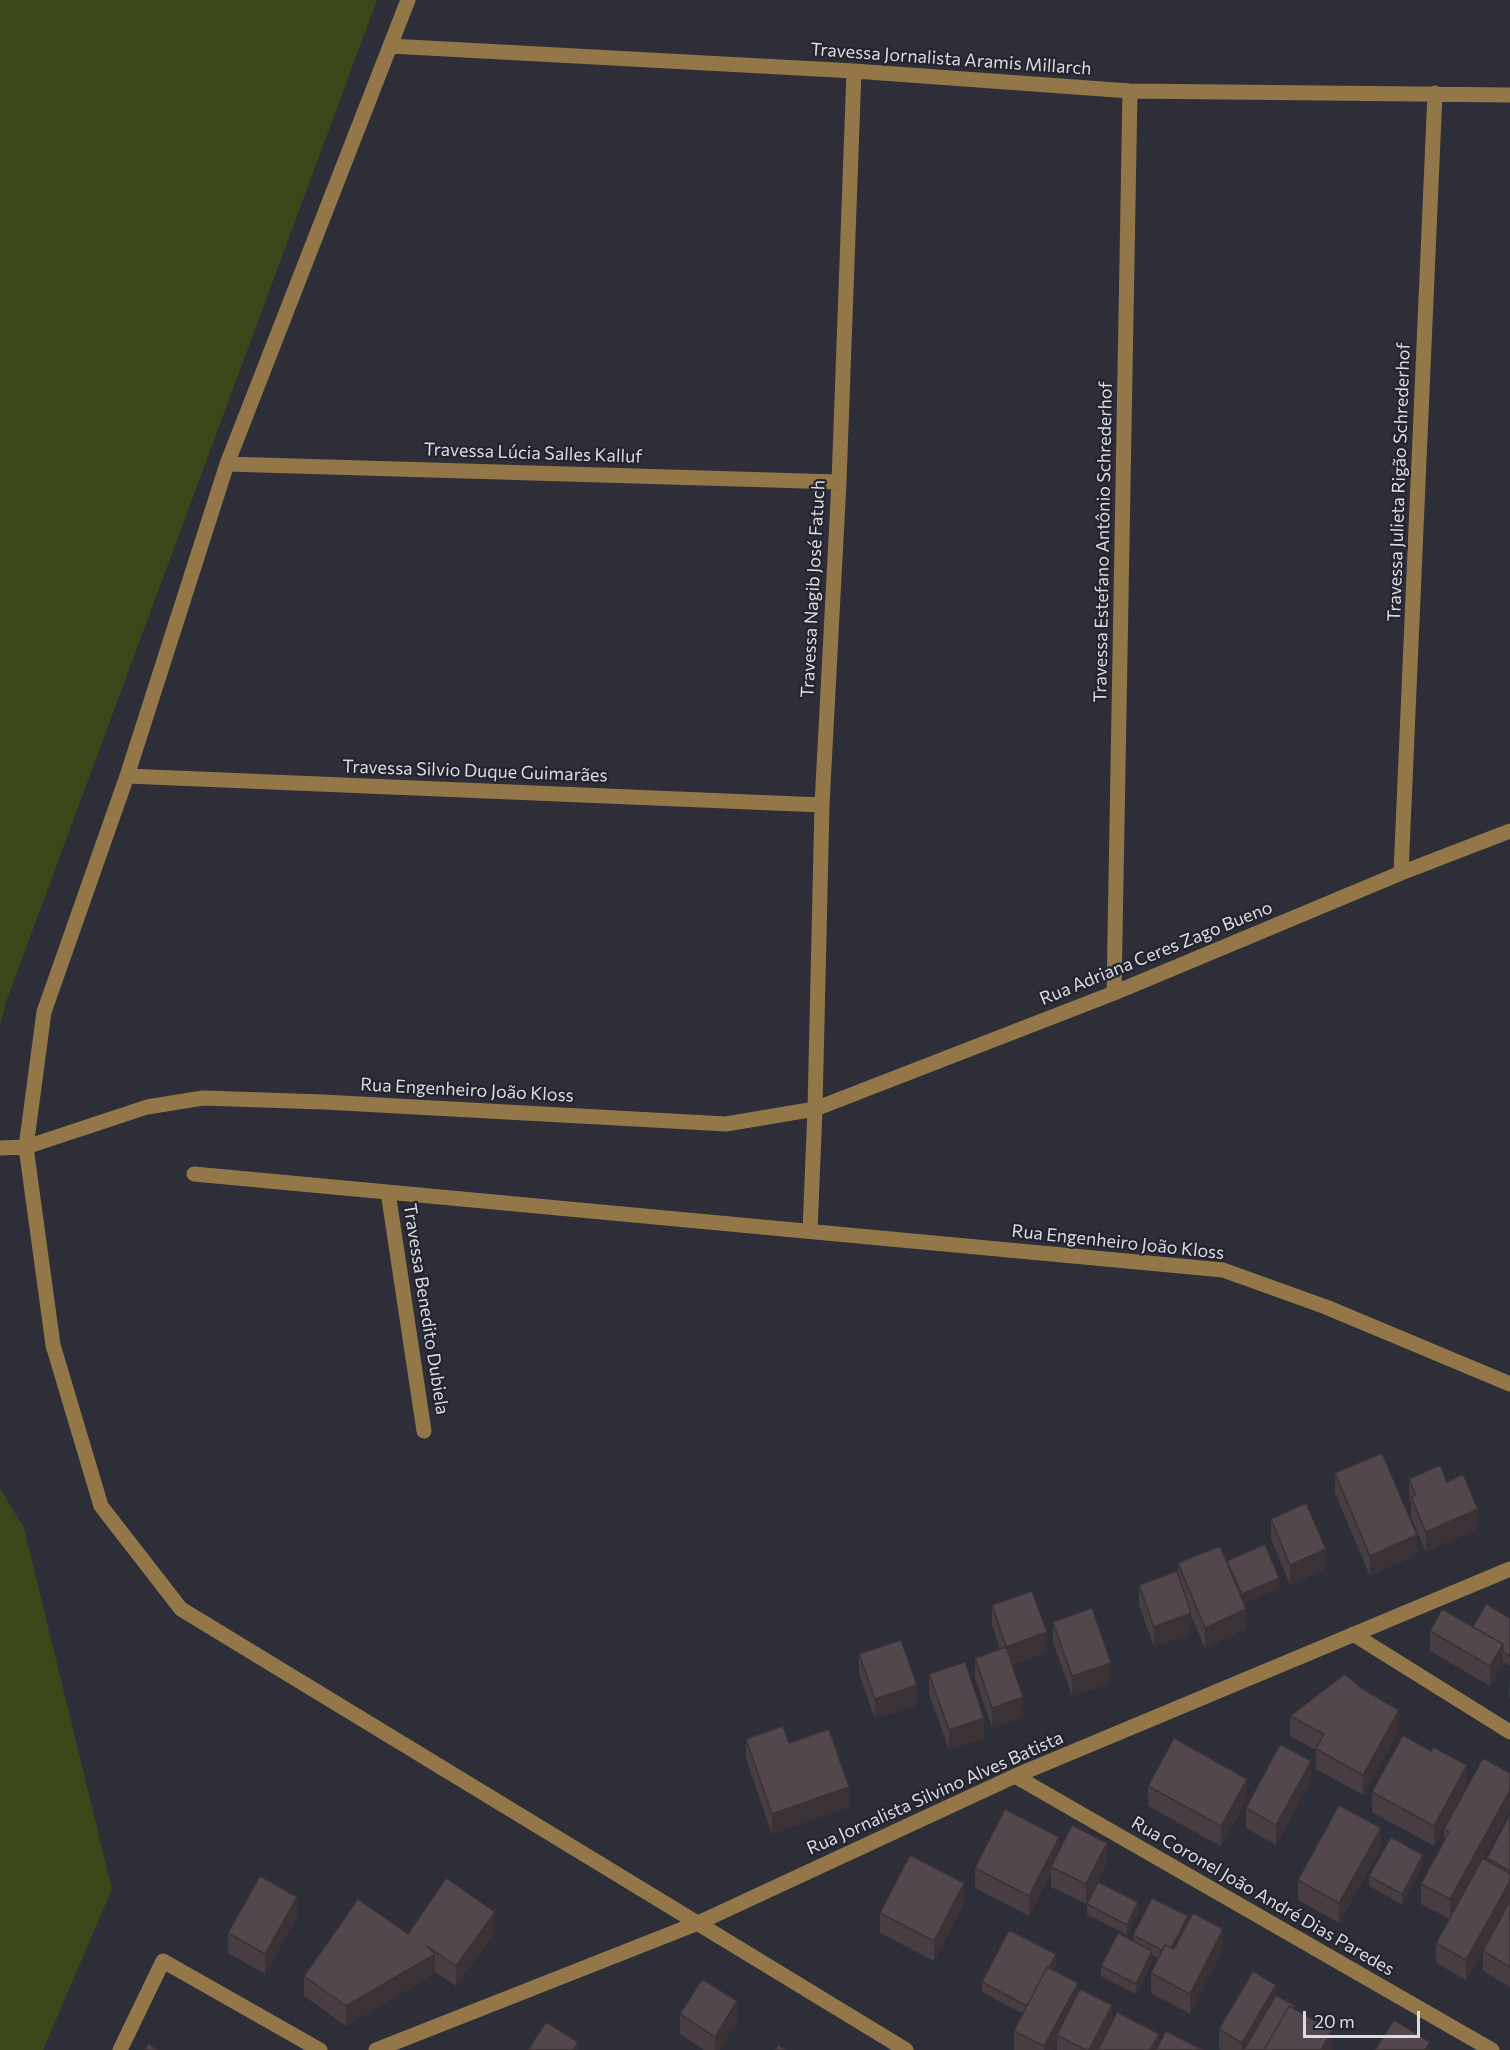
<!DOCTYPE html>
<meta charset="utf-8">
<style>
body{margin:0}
#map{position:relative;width:1510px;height:2050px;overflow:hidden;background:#2d2e38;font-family:Commissioner,sans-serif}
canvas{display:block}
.scale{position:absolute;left:1303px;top:2011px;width:117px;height:27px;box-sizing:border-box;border:3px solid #dbdce3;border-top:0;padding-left:8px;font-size:18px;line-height:21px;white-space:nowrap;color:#dbdce3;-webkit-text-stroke:4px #23242e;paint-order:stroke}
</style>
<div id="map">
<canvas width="1510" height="2050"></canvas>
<div class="scale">20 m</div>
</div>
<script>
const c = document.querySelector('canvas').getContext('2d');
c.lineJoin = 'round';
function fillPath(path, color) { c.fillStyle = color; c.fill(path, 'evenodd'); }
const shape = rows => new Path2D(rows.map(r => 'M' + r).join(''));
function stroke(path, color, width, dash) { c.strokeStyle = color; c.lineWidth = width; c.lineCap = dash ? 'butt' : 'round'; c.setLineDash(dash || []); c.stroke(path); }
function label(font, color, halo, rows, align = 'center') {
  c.font = font + ' Commissioner,sans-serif'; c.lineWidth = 4.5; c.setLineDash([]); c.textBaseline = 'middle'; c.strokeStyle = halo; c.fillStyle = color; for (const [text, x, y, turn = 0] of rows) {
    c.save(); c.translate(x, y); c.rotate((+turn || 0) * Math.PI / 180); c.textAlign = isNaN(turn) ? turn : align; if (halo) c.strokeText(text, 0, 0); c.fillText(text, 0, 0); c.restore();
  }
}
const green = shape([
 [0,0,377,0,6,1002,0,1026],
 [0,1488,24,1528,112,1889,43,2050,0,2050]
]);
const minor = shape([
 [408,0,227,464,127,776,44,1012,26,1147,53,1345,101,1506,181,1609,906,2050],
 [390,46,854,71,1130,91,1510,95],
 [227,464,839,482],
 [127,776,822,805],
 [1401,873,1435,93],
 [1114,993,1130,91],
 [0,1148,26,1147,147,1107,203,1098,324,1102,726,1124,815,1109,1114,993,1401,873,1510,831],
 [194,1174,1223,1270,1326,1307,1510,1384],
 [388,1192,424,1431],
 [810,1231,815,1109,822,805,839,482,854,71],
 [1353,1634,1510,1732],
 [1015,1776,1492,2050],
 [120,2050,163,1961,320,2050],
 [376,2050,698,1923,1015,1776,1510,1569]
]);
const wall = shape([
 [1335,1473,1417,1555,1370,1576,1335,1493],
 [1409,1479,1447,1482,1478,1529,1426,1552,1411,1517,1411,1504,1409,1499],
 [1271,1519,1326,1569,1290,1585,1271,1539],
 [1227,1561,1279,1588,1244,1603,1246,1629,1205,1648,1191,1616,1191,1633,1154,1647,1139,1605,1139,1585,1178,1572,1178,1563,1227,1564],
 [992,1605,1047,1652,1012,1665,1023,1717,992,1728,975,1678,975,1658,1000,1649,992,1625],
 [1510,1618,1510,1666,1503,1662,1503,1664,1490,1686,1430,1651,1430,1631,1473,1627],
 [1053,1622,1111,1683,1072,1696,1053,1642],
 [859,1654,917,1705,875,1719,859,1674],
 [929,1674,984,1738,949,1750,929,1694],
 [1510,1675,1510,1697,1509,1697],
 [1290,1716,1399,1730,1363,1795,1316,1769,1316,1750,1290,1736],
 [746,1739,789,1743,849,1807,772,1834,746,1759],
 [1510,1773,1510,1810,1483,1859,1487,1861,1487,1858,1510,1817,1510,1987,1483,1971,1483,1951,1490,1938,1466,1980,1436,1963,1436,1943,1450,1919,1421,1904,1421,1884,1444,1841,1444,1829],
 [1311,1781,1276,1845,1246,1828,1246,1808],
 [1467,1785,1434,1846,1372,1812,1372,1792],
 [1148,1786,1247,1799,1221,1846,1148,1806],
 [1381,1848,1339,1923,1298,1900,1298,1880],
 [1059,1851,1107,1863,1086,1904,1051,1887,1051,1873,1029,1916,975,1888,975,1868],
 [1423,1865,1402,1904,1369,1886,1369,1876],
 [964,1903,934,1961,880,1933,880,1913],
 [1087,1904,1138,1912,1127,1935,1087,1914],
 [297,1917,265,1974,228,1953,228,1933],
 [1188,1922,1223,1949,1190,2014,1151,1993,1151,1973,1158,1958,1152,1955,1152,1962,1136,1994,1101,1976,1101,1966,1133,1941,1133,1935],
 [495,1933,456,1986,435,1972,435,1974,346,2026,304,1996,304,1976,408,1934],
 [1056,1964,1053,1970,1078,1994,1112,2021,1159,2044,1203,2050,1057,2050,1057,2042,1053,2050,1014,2050,1014,2031,1023,2014,982,1992,982,1982],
 [1276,1995,1295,2009,1332,2050,1221,2050,1219,2049,1219,2029],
 [680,2014,737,2021,719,2050,704,2050,680,2034]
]);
const shadedWall = shape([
 [1478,1509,1478,1529,1426,1552,1426,1532],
 [1417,1535,1417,1555,1370,1576,1370,1556],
 [1326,1549,1326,1569,1290,1585,1290,1565],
 [1279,1578,1279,1588,1242,1604,1242,1594],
 [1246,1609,1246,1629,1205,1648,1205,1628],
 [1191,1613,1191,1633,1154,1647,1154,1627],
 [1047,1632,1047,1652,1006,1667,1006,1647],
 [1503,1644,1503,1664,1490,1686,1490,1666],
 [1111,1663,1111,1683,1072,1696,1072,1676],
 [917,1685,917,1705,875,1719,875,1699],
 [1023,1697,1023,1717,992,1728,992,1708],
 [1399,1710,1399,1730,1363,1795,1363,1775],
 [984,1718,984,1738,949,1750,949,1730],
 [1311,1761,1311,1781,1276,1845,1276,1825],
 [1467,1765,1467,1785,1434,1846,1434,1826],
 [1247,1779,1247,1799,1221,1846,1221,1826],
 [849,1787,849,1807,772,1834,772,1814],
 [1510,1790,1510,1810,1450,1919,1450,1899],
 [1381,1828,1381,1848,1339,1923,1339,1903],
 [1059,1837,1059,1857,1051,1867,1051,1873,1029,1916,1029,1896],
 [1107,1843,1107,1863,1086,1904,1086,1884],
 [1423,1855,1423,1865,1402,1904,1402,1894],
 [1510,1881,1510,1901,1466,1980,1466,1960],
 [964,1883,964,1903,934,1961,934,1941],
 [297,1897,297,1917,265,1974,265,1954],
 [1138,1902,1138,1912,1127,1935,1127,1925],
 [495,1912,495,1933,456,1986,456,1966],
 [1188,1916,1188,1926,1168,1964,1168,1953],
 [1223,1929,1223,1949,1190,2014,1190,1994],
 [1152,1951,1152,1962,1136,1994,1136,1984],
 [435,1954,435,1974,346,2026,346,2006],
 [1056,1954,1056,1964,1029,2017,1029,2006],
 [1078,1983,1078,2003,1057,2035,1057,2042,1053,2050,1044,2050,1044,2046],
 [1276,1985,1276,2005,1250,2050,1242,2050,1242,2043],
 [737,2001,737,2021,719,2050,715,2050,715,2037],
 [1112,2005,1112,2025,1099,2050,1089,2050],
 [1332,2030,1332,2050,1321,2050],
 [1159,2034,1159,2050,1150,2050],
 [578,2042,578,2050,573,2050],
 [1430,2042,1430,2050,1425,2050]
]);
const building = shape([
 [1382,1453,1417,1535,1370,1556,1335,1473,1382,1453],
 [1440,1465,1447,1482,1463,1474,1478,1509,1426,1532,1411,1497,1416,1495,1409,1479,1440,1465],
 [1306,1503,1326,1549,1290,1565,1271,1519,1306,1503],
 [1265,1544,1279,1578,1242,1594,1227,1561,1265,1544],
 [1220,1546,1246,1609,1205,1628,1178,1563,1220,1546],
 [1177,1571,1191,1613,1154,1627,1139,1585,1177,1571],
 [1032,1591,1047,1632,1006,1647,992,1605,1032,1591],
 [1486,1604,1510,1618,1510,1656,1503,1652,1503,1644,1473,1627,1486,1604],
 [1092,1608,1111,1663,1072,1676,1053,1622,1092,1608],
 [1442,1609,1503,1644,1490,1666,1430,1631,1442,1609],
 [901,1640,917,1685,875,1699,859,1654,901,1640],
 [1006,1647,1023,1697,992,1708,975,1658,1006,1647],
 [965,1662,984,1718,949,1730,929,1674,965,1662],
 [1345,1674,1361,1688,1399,1710,1363,1775,1316,1749,1324,1734,1290,1716,1345,1674],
 [783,1726,789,1743,829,1729,849,1787,772,1814,746,1739,783,1726],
 [1403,1735,1431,1751,1433,1747,1467,1765,1434,1826,1372,1792,1403,1735],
 [1174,1738,1247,1779,1221,1826,1148,1786,1174,1738],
 [1280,1744,1311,1761,1276,1825,1246,1808,1280,1744],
 [1483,1758,1510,1773,1510,1790,1450,1899,1421,1884,1449,1832,1444,1829,1483,1758],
 [1339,1805,1381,1828,1339,1903,1298,1880,1339,1805],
 [1005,1809,1059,1837,1029,1896,975,1868,1005,1809],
 [1509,1816,1510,1817,1510,1871,1487,1858,1509,1816],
 [1072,1825,1107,1843,1086,1884,1051,1867,1072,1825],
 [1391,1837,1423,1855,1402,1894,1369,1876,1391,1837],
 [910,1855,964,1883,934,1941,880,1913,910,1855],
 [1483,1858,1510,1874,1510,1881,1466,1960,1436,1943,1483,1858],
 [260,1876,297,1897,265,1954,228,1933,260,1876],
 [446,1878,495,1912,456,1966,427,1946,435,1954,346,2006,304,1976,358,1899,408,1934,446,1878],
 [1098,1882,1138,1902,1127,1925,1087,1904,1098,1882],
 [1152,1898,1188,1916,1171,1948,1165,1945,1162,1950,1133,1935,1152,1898],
 [1510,1901,1510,1967,1483,1951,1510,1901],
 [1193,1913,1223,1929,1190,1994,1151,1973,1165,1945,1174,1949,1193,1913],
 [1009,1930,1056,1954,1049,1968,1047,1967,1027,2006,982,1982,1009,1930],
 [1118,1933,1152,1951,1136,1984,1101,1966,1118,1933],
 [1047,1967,1078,1983,1044,2046,1014,2031,1047,1967],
 [1253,1971,1276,1985,1242,2043,1219,2029,1253,1971],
 [702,1979,737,2001,715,2037,680,2014,702,1979],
 [1080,1989,1112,2005,1089,2050,1086,2050,1057,2035,1080,1989],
 [1276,1995,1295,2006,1294,2008,1289,2006,1264,2050,1244,2050,1276,1995],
 [1289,2006,1332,2030,1321,2050,1264,2050,1289,2006],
 [1117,2012,1159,2034,1150,2050,1098,2050,1117,2012],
 [1394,2020,1430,2042,1425,2050,1375,2050,1394,2020],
 [546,2022,578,2042,573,2050,528,2050,546,2022],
 [1166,2031,1203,2050,1156,2050,1166,2031],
 [148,2044,159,2050,145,2050,148,2044],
 [778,2045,786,2050,775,2050,778,2045]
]);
const streetNames = [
 ["Travessa Jornalista Aramis Millarch",951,59,4],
 ["Travessa Lúcia Salles Kalluf",533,453,2],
 ["Travessa Julieta Rigão Schrederhof",1399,482,-88],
 ["Travessa Estefano Antônio Schrederhof",1103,542,-89],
 ["Travessa Nagib José Fatuch",813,589,-87],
 ["Travessa Silvio Duque Guimarães",475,771,2],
 ["Rua Adriana Ceres Zago Bueno",1156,953,-22],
 ["Rua Engenheiro João Kloss",467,1090,3],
 ["Rua Engenheiro João Kloss",1118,1242,6],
 ["Travessa Benedito Dubiela",426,1309,81],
 ["Rua Jornalista Silvino Alves Batista",935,1793,-24],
 ["Rua Coronel João André Dias Paredes",1263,1896,30]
];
fillPath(green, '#3a4719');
stroke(minor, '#937748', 15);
fillPath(wall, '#473d43');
fillPath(shadedWall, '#3a3237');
fillPath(building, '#53474e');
stroke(building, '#3a3237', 1.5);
label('18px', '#dbdce3', '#23242e', streetNames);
</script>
